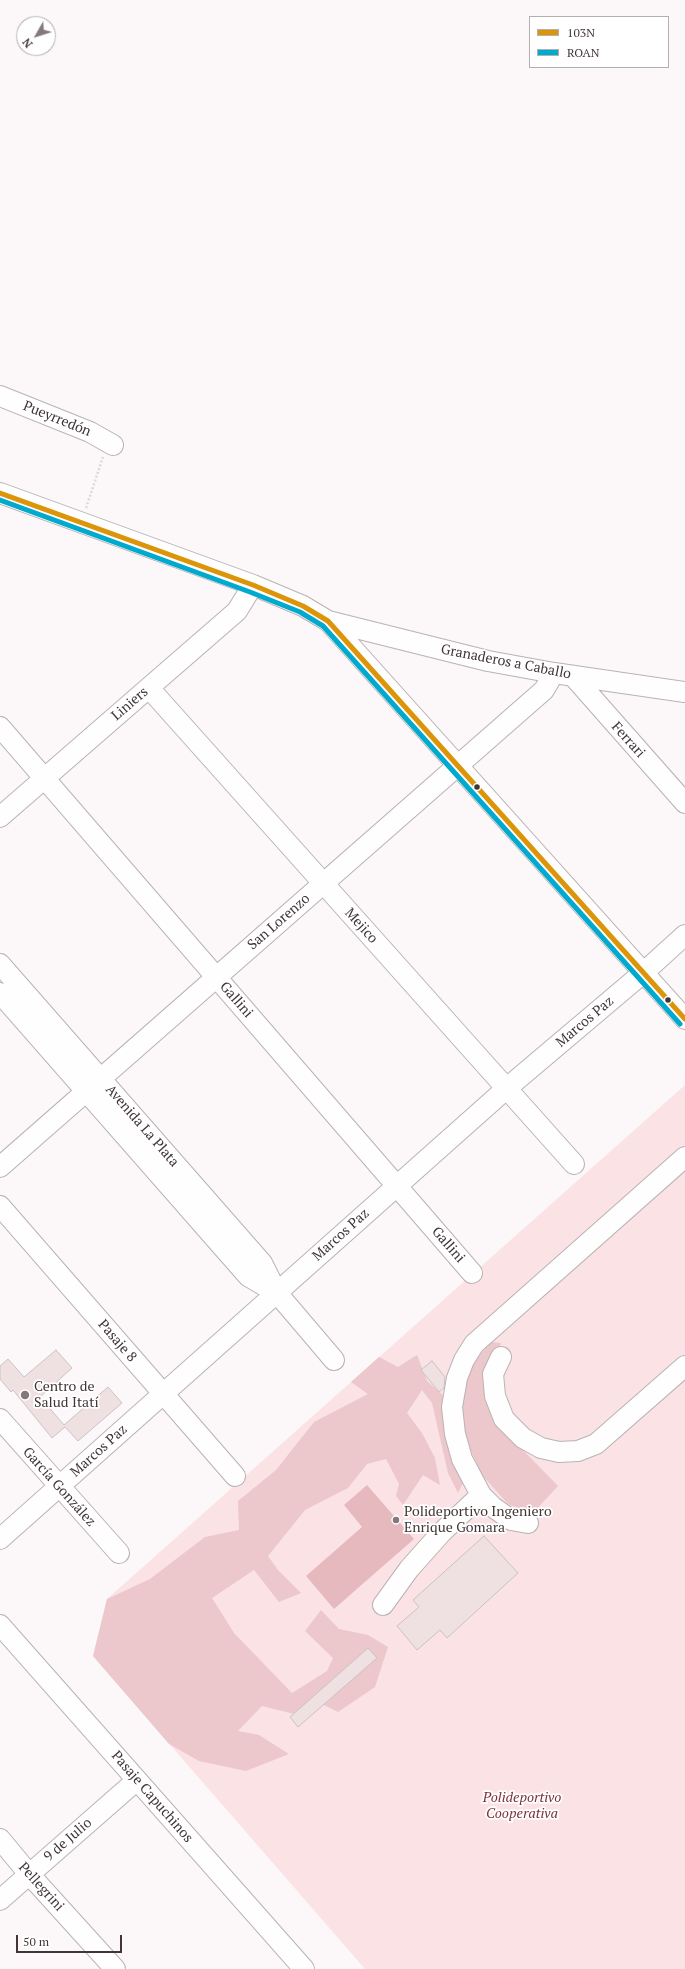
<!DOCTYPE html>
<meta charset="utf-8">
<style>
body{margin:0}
#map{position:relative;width:685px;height:1969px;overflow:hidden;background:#fcf7f8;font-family:"PT Serif",serif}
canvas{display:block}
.legend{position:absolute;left:529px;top:16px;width:140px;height:52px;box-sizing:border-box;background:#fff;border:1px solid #b3aeaf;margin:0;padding:5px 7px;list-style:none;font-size:12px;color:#423536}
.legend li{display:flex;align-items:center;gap:8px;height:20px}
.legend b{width:20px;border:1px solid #b3aeaf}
.north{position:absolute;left:16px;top:16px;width:40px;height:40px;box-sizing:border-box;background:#fff;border:1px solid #b3aeaf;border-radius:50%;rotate:231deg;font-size:11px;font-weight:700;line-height:16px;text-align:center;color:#423536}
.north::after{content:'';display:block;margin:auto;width:14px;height:18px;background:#83797a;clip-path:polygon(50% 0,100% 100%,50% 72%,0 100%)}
.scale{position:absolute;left:16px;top:1935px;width:106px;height:18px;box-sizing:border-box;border:2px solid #423536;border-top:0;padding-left:5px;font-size:12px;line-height:14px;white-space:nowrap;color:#423536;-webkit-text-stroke:3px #fff;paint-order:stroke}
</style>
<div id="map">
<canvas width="685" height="1969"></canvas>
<ul class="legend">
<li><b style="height:5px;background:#dc9508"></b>103N</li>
<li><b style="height:5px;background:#00a9ce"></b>ROAN</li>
</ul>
<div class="north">N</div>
<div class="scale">50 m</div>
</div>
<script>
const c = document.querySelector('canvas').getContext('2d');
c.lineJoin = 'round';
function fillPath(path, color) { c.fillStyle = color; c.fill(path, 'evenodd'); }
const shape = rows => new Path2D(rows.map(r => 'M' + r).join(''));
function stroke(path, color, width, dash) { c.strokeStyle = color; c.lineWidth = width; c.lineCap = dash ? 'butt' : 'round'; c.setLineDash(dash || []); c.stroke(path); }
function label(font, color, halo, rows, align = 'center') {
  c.font = font + ' "PT Serif",serif'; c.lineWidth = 3.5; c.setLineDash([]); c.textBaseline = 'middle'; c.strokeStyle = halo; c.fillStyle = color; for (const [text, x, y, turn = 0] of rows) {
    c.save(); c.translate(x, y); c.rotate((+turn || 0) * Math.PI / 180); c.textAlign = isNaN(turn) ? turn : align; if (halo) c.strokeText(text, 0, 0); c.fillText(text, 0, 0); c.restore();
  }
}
const green = shape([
 [685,1085,685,1969,365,1969,93,1656,107,1599]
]);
const forest = shape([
 [491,1342,501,1343,486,1379,518,1445,558,1486,532,1514,508,1504,482,1475,463,1433,460,1398,471,1365],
 [417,1355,427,1381,444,1396,465,1479,458,1493,448,1473,432,1403,422,1390,407,1413,422,1433,435,1458,440,1485,423,1475,403,1505,396,1496,399,1484,386,1459,367,1464,348,1488,305,1510,268,1556,278,1570,301,1593,279,1602,254,1570,212,1598,234,1633,292,1693,327,1671,333,1658,305,1631,321,1610,339,1629,368,1635,388,1647,375,1687,338,1712,312,1699,294,1714,262,1706,238,1731,259,1735,289,1754,246,1771,199,1761,169,1744,93,1656,107,1599,150,1579,205,1537,239,1530,238,1501,276,1470,314,1422,368,1394,351,1382,379,1357,398,1367]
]);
const water = shape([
 [367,1485,414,1539,334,1609,306,1576,362,1527,344,1505]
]);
const building = shape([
 [56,1350,72,1368,40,1397,64,1425,108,1387,122,1403,78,1441,65,1427,52,1438,13,1390,11,1392,0,1379,0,1366,8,1359,24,1377,56,1350],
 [432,1361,445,1377,444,1388,439,1392,421,1370,432,1361],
 [484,1536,518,1573,447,1638,440,1630,417,1650,397,1626,419,1607,413,1600,484,1536],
 [368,1648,377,1658,298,1727,290,1717,368,1648]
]);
const path = shape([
 [86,508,103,457]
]);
const minor = shape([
 [0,396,90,432,113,445],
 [0,493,253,585,303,606,328,621,685,1019],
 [328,621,488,661,554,673,685,692],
 [573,676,685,803],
 [149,688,574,1164],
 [0,727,472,1273],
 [0,817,237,611,253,585],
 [0,964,262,1263,277,1293,334,1360],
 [0,993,248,1276,277,1293],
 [0,1167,544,690,554,673],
 [0,1206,235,1476],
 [501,1357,493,1374,495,1396,504,1419,523,1438,541,1448,559,1452,578,1451,596,1444,685,1366],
 [0,1419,119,1553],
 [528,1523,511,1520,493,1507,481,1495,462,1459,455,1434,452,1407,457,1378,464,1360,474,1344,685,1157],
 [0,1539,507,1088,643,973,685,935],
 [383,1605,409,1569,442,1532,481,1495],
 [0,1625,304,1969],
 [0,1839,29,1874,115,1969],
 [0,1900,137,1780]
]);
const bus1 = shape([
 [0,493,253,585,303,606,328,621,685,1019]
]);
const bus2 = shape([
 [0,500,250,592,300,612,323,626,680,1024]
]);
const markers = [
 [477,787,3.5,"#423536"],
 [668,1000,3.5,"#423536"],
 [25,1395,5,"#83797a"],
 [396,1520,4,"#83797a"]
];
const streetNames = [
 ["Pueyrredón",57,419,22],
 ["Granaderos a Caballo",506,662,11],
 ["Liniers",130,704,-41],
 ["Ferrari",628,740,48],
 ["San Lorenzo",279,922,-41],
 ["Mejico",361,926,48],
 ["Gallini",236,1000,49],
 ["Marcos Paz",585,1022,-40],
 ["Avenida La Plata",142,1126,49],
 ["Marcos Paz",341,1235,-42],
 ["Gallini",448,1245,49],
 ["Pasaje 8",117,1341,49],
 ["Marcos Paz",99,1451,-42],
 ["García González",59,1487,48],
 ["Pasaje Capuchinos",152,1797,49],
 ["9 de Julio",68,1840,-41],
 ["Pellegrini",41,1887,48]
];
const poiNames = [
 ["Centro de",34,1387],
 ["Salud Itatí",34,1403],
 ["Polideportivo Ingeniero",404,1512],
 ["Enrique Gomara",404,1528]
];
const parkNames = [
 ["Polideportivo",522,1798],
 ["Cooperativa",522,1814]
];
fillPath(green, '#fbe3e5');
fillPath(forest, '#ecc7cb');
fillPath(water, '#e6b9be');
fillPath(building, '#efe0e2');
stroke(building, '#cac2c3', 1);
stroke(minor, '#bab2b3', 22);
stroke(path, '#dcd9d9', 2.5, [2, 2]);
stroke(minor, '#fffefe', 20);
stroke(bus1, '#dc9508', 5);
stroke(bus2, '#00a9ce', 5);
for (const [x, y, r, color] of markers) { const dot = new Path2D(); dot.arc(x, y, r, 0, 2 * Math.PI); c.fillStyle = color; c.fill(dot); stroke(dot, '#fff', 1.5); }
label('14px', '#423536', '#fff', streetNames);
label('14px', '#423536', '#fff', poiNames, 'left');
label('italic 14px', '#7c303d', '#fff', parkNames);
</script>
